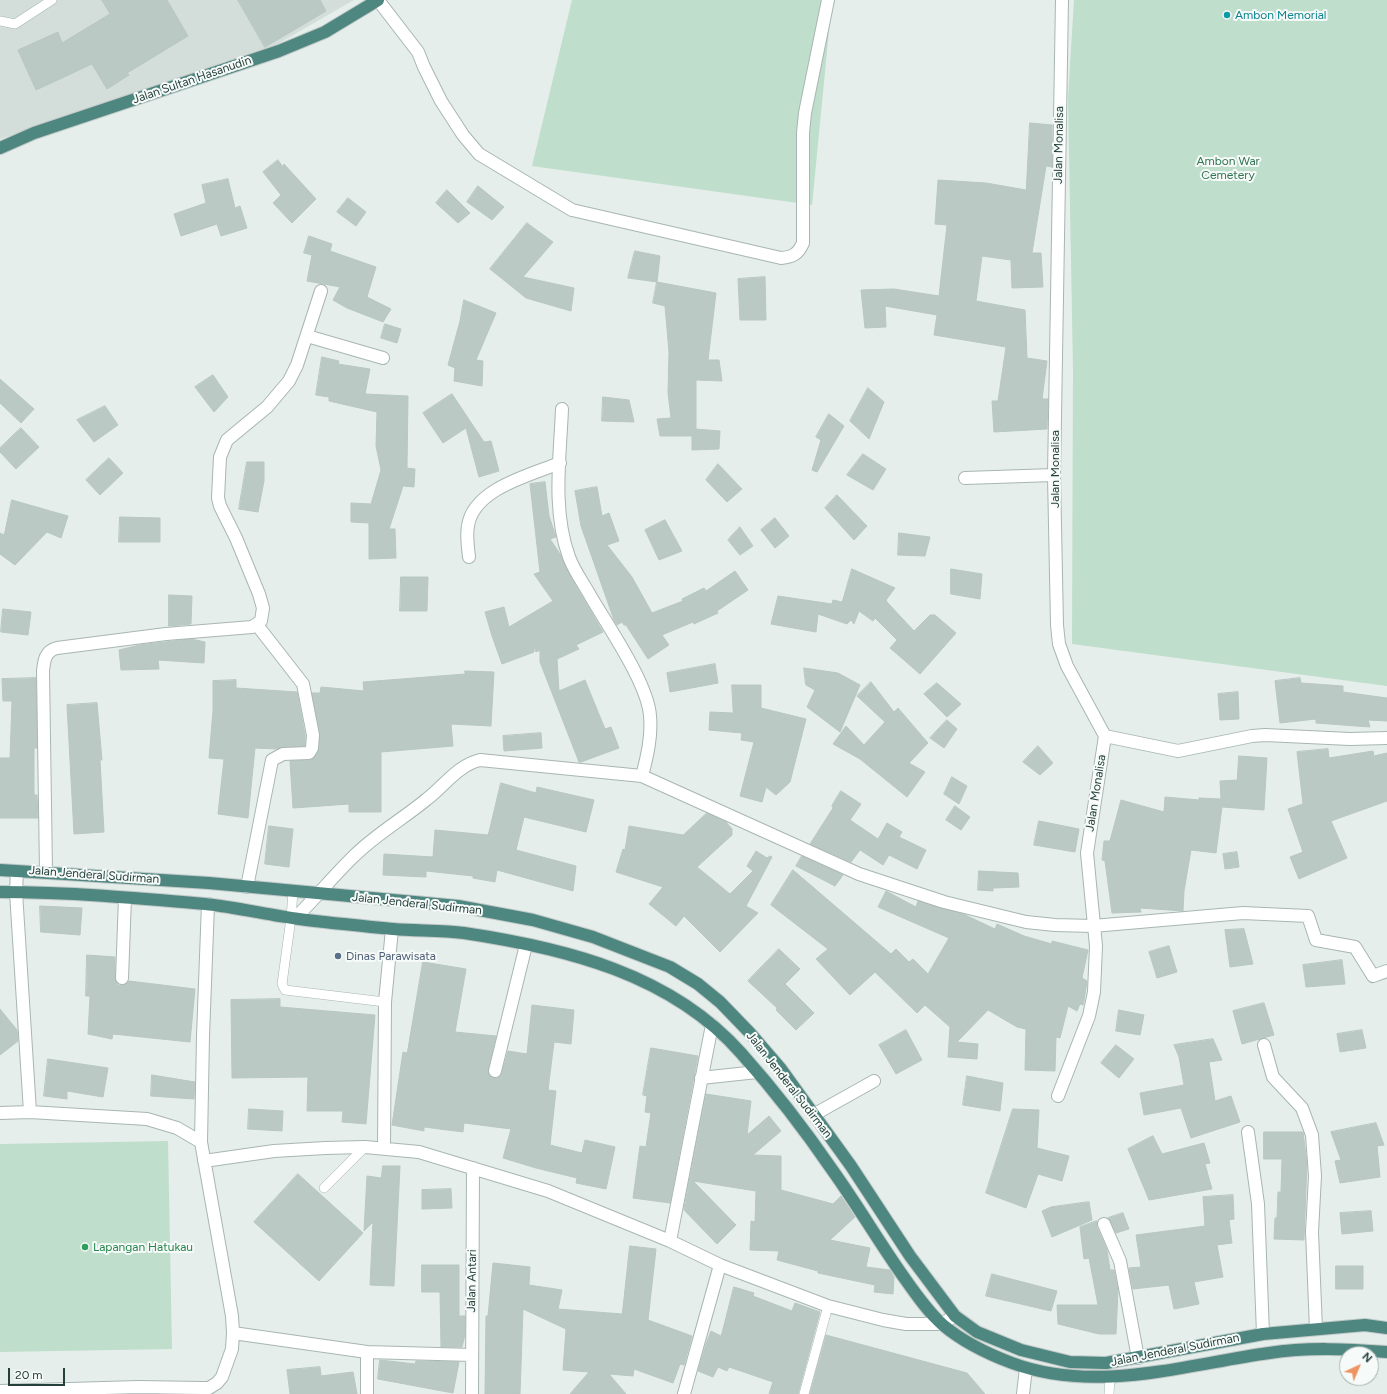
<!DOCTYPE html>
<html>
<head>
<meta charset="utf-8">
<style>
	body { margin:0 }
	#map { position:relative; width:1387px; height:1394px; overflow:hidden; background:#e5eeeb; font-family:Figtree,sans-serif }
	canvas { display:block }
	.north { position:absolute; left:1339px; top:1346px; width:40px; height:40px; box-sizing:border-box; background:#f6faf8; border:1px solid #a2b0ac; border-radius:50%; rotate:44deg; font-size:11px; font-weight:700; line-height:16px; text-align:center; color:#25403b }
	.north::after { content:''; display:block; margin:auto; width:14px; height:18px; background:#ee9463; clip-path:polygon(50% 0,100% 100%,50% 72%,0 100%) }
	.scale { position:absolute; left:8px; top:1368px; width:57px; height:18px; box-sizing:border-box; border:2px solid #25403b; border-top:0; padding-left:5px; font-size:12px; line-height:14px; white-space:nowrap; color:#25403b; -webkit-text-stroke:3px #f6faf8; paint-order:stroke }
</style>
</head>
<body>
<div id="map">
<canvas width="1387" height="1394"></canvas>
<div class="north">N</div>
<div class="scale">20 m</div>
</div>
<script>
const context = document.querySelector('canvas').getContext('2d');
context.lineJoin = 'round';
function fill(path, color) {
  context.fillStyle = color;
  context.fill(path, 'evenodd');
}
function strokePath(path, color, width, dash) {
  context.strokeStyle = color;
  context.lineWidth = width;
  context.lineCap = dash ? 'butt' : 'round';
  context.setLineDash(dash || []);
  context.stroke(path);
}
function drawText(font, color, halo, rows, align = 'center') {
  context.font = font + ' Figtree,sans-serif';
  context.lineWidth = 4;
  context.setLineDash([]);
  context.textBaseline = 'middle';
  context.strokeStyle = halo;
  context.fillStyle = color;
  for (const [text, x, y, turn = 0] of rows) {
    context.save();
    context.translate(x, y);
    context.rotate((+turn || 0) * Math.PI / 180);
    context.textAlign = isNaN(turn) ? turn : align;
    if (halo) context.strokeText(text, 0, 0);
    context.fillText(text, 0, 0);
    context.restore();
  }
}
const built = new Path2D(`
	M 0,0 L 354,0 L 267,50 L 0,139 Z`);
const green = new Path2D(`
	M 572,0 L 832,0 L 812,205 L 532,166 Z
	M 1074,0 L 1387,0 L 1387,686 L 1072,644 L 1073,369 L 1068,98 Z
	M 168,1141 L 172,1349 L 0,1352 L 0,1144 Z`);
const building = new Path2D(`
	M 102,0 L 167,0 L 188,36 L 127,73 L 129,75 L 107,89 L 92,64 L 36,90 L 18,50 L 58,32 L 62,43 L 110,14 Z
	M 238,0 L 320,0 L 326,11 L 265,47 Z
	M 1030,123 L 1052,125 L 1052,167 L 1046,166 L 1032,253 L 1041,253 L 1043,287 L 1012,288 L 1011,260 L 982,256 L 976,301 L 1025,310 L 1027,358 L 1047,361 L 1042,399 L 1048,399 L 1047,429 L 994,432 L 992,401 L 998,401 L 1006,347 L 934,335 L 937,315 L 885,306 L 886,327 L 865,328 L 861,290 L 894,289 L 939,296 L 947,225 L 935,224 L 938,180 L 986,183 L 1026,190 Z
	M 278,160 L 283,167 L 284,164 L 316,199 L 292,223 L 273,203 L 281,195 L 263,172 Z
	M 228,179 L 235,208 L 240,206 L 247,228 L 221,236 L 217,224 L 181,236 L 174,214 L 206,203 L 202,185 Z
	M 478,186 L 504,207 L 492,220 L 467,202 Z
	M 447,190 L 470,213 L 458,223 L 436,203 Z
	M 348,198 L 366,212 L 356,226 L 337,212 Z
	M 527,223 L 553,242 L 523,277 L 574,288 L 571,311 L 526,298 L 490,269 Z
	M 309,236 L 332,244 L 330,251 L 376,267 L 367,297 L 391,309 L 383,322 L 347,308 L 333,300 L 340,287 L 307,281 L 312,255 L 304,253 Z
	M 635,251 L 660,256 L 657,282 L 628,278 Z
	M 765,277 L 766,320 L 740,320 L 738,279 Z
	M 657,282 L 716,293 L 708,360 L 719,360 L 722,381 L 696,380 L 696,429 L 720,431 L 719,449 L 692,450 L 692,436 L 660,436 L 657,419 L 671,418 L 668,393 L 669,352 L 665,306 L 653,303 Z
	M 464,300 L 496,313 L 476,360 L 483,361 L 482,386 L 454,381 L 455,368 L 448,365 L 460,321 Z
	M 385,324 L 401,329 L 397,343 L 381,338 Z
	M 322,357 L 339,361 L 338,364 L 370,369 L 365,394 L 408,396 L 407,468 L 415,469 L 414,487 L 403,486 L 389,529 L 395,529 L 396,558 L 369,559 L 369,523 L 351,522 L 351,503 L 371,504 L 381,470 L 376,446 L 377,412 L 329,401 L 329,397 L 316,395 Z
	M 213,375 L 228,397 L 214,412 L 195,387 Z
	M 0,379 L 34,409 L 21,423 L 0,403 Z
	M 868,388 L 884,402 L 869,439 L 850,421 Z
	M 452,394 L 484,442 L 491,441 L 499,471 L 479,477 L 466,428 L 443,443 L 423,413 Z
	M 603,397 L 629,400 L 634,422 L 602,421 Z
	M 105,406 L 118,425 L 94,442 L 77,420 Z
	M 829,414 L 844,426 L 817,472 L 812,470 L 821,440 L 816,437 Z
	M 21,428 L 39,447 L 16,469 L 0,452 L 0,448 Z
	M 863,454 L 886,469 L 873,490 L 847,475 Z
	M 109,458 L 123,473 L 100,495 L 86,480 Z
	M 247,462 L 264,462 L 264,481 L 258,512 L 239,509 Z
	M 718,464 L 742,489 L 727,502 L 706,480 Z
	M 545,482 L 549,516 L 556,537 L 550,539 L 560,554 L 570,576 L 603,632 L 576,645 L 579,649 L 557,659 L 559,691 L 585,680 L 605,729 L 611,727 L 619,748 L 581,762 L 579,762 L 540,662 L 540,650 L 536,652 L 534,645 L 534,652 L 502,664 L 492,636 L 485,612 L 504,607 L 509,627 L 553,601 L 534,574 L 540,572 L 530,484 Z
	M 597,487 L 602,516 L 609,513 L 619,541 L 607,545 L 632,577 L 652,613 L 683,601 L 682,599 L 704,588 L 706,591 L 735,571 L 748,590 L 717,611 L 718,613 L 694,624 L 693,622 L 662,635 L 669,645 L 648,659 L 626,625 L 624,625 L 622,622 L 617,625 L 614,620 L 581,526 L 575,491 Z
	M 837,495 L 867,526 L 854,540 L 825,508 Z
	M 12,500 L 68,516 L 61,538 L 47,532 L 15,565 L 0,554 L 0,533 L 4,535 Z
	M 120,517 L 160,518 L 160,542 L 119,542 Z
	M 775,518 L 789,536 L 775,548 L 761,530 Z
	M 665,520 L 682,551 L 659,560 L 645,530 Z
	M 740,527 L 753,546 L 740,555 L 728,540 Z
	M 899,533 L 930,537 L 925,556 L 898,555 Z
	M 852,569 L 895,588 L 886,600 L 887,602 L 914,631 L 930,615 L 935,615 L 956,633 L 920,674 L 890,648 L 897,640 L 875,618 L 873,621 L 859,611 L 854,624 L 851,620 L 847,624 L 818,614 L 816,632 L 771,624 L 778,596 L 832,604 L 833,600 L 842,602 Z
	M 951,569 L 982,574 L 980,599 L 951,594 Z
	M 401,577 L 428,577 L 427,611 L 400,611 Z
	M 169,595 L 192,596 L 191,624 L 169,626 Z
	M 3,609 L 31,612 L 28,635 L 1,632 Z
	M 191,639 L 205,642 L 204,663 L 158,660 L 159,669 L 121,670 L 119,650 L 140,645 Z
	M 715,664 L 718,683 L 670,692 L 667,673 Z
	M 804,668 L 838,673 L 860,685 L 840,732 L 807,707 L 815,690 L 806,685 Z
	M 465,671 L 494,672 L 491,726 L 451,724 L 453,746 L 381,752 L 381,812 L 349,812 L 349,804 L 293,808 L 290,761 L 312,760 L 319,749 L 320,734 L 312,693 L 320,693 L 321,687 L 364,691 L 363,682 L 465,674 Z
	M 36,678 L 37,748 L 34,748 L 34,795 L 37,795 L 38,818 L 0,818 L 0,758 L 10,758 L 12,701 L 3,701 L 2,679 Z
	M 1300,678 L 1301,683 L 1343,686 L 1343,692 L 1387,698 L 1387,721 L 1368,720 L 1370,727 L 1316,723 L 1316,719 L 1280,723 L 1275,681 Z
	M 236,680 L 236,688 L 297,692 L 305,735 L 305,746 L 283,747 L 277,749 L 255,748 L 248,818 L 218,814 L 224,759 L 209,758 L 213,711 L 213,681 Z
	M 871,682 L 894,712 L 898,708 L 928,743 L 909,763 L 925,772 L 907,797 L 860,759 L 833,744 L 846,726 L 864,745 L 885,722 L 857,696 Z
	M 937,683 L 961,704 L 947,717 L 924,694 Z
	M 732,685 L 761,685 L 761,708 L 806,719 L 790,782 L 776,795 L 766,787 L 762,802 L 740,796 L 754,742 L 741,740 L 742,733 L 709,730 L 710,712 L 733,713 Z
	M 1238,692 L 1239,719 L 1220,720 L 1218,694 Z
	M 97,703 L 102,760 L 100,760 L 104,832 L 74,834 L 67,705 Z
	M 947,720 L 957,729 L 944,748 L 930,738 Z
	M 541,733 L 542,748 L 504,751 L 503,736 Z
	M 1038,746 L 1053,763 L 1040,775 L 1023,762 Z
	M 1328,749 L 1329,758 L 1373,751 L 1374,756 L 1387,753 L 1387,801 L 1331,821 L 1347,858 L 1299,879 L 1290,857 L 1303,852 L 1288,809 L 1303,804 L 1297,752 Z
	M 1239,756 L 1267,758 L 1264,810 L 1222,807 L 1216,853 L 1191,850 L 1184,891 L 1183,911 L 1140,908 L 1141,912 L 1112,913 L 1105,861 L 1102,860 L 1104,841 L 1110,841 L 1121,800 L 1164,812 L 1165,797 L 1199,800 L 1199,798 L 1221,799 L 1220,781 L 1237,780 Z
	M 952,777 L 967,786 L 959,804 L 944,794 Z
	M 501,783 L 536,793 L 537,787 L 594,800 L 586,832 L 524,817 L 516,850 L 576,866 L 573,891 L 497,870 L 495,882 L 473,878 L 473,876 L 426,871 L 426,877 L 383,875 L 384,854 L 433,857 L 435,830 L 488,835 Z
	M 841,791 L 861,804 L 850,820 L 878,839 L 887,823 L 902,832 L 899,837 L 926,850 L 917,869 L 889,855 L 883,865 L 860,850 L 851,862 L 810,844 L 833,808 L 832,806 Z
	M 955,806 L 970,817 L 961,830 L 946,820 Z
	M 707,813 L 726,822 L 732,829 L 732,835 L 697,867 L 730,894 L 753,871 L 747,866 L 756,851 L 767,858 L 770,856 L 772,857 L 746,906 L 758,913 L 720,952 L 684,916 L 676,926 L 649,904 L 663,887 L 616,872 L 623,849 L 625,850 L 629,826 L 683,835 Z
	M 1039,821 L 1079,829 L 1075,852 L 1034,845 Z
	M 269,826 L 293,829 L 289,867 L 265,864 Z
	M 1237,852 L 1239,867 L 1225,869 L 1223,854 Z
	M 802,856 L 843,875 L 835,886 L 796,866 Z
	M 793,870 L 891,954 L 896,949 L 909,962 L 913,959 L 928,974 L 949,938 L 878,907 L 886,891 L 916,907 L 918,901 L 963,914 L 995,929 L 997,924 L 1024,936 L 1052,944 L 1052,941 L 1088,950 L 1082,978 L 1087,981 L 1084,1001 L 1083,1005 L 1080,1004 L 1077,1011 L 1068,1006 L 1060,1038 L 1056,1037 L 1055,1071 L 1025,1070 L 1026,1029 L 1017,1027 L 988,1010 L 957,1042 L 978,1044 L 977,1059 L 948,1057 L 950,1027 L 925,1005 L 917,1013 L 875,972 L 850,995 L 816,959 L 828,949 L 771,905 Z
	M 979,871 L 1018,873 L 1019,887 L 993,888 L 993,891 L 978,890 Z
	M 40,906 L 82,908 L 80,935 L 41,932 Z
	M 1244,929 L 1253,964 L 1230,967 L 1225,930 Z
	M 1169,946 L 1177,972 L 1157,978 L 1149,952 Z
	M 779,949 L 800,969 L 785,984 L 814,1013 L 796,1030 L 776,1010 L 777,1008 L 748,981 Z
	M 87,955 L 115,957 L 115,978 L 118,985 L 125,985 L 129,981 L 195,989 L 190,1042 L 113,1034 L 112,1039 L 88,1034 L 90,996 L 86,996 Z
	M 1342,960 L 1345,984 L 1306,987 L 1303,965 Z
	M 423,962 L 466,969 L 455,1032 L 496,1036 L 488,1070 L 490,1076 L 493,1078 L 497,1078 L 502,1073 L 508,1051 L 527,1054 L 532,1005 L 574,1010 L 571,1044 L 554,1042 L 548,1090 L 556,1091 L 550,1145 L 582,1153 L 585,1140 L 615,1147 L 606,1189 L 576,1183 L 577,1178 L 536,1168 L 503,1158 L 511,1129 L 464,1123 L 463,1132 L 424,1127 L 424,1131 L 392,1125 L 403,1052 L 407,1053 Z
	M 280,999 L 280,1007 L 375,1015 L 366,1124 L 342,1122 L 343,1111 L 307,1111 L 308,1077 L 232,1078 L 231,1000 Z
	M 1264,1003 L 1274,1035 L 1242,1044 L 1233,1011 Z
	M 0,1009 L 17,1030 L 18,1041 L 0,1055 Z
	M 1119,1010 L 1144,1015 L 1140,1035 L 1116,1031 Z
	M 906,1030 L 922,1060 L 896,1074 L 879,1045 Z
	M 1362,1030 L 1366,1048 L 1340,1052 L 1337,1034 Z
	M 1213,1039 L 1222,1060 L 1209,1062 L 1215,1101 L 1231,1096 L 1240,1122 L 1191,1138 L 1181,1108 L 1144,1115 L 1140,1093 L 1184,1085 L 1179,1057 L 1174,1045 Z
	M 1116,1045 L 1134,1059 L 1119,1078 L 1101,1063 Z
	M 651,1048 L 698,1056 L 670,1203 L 633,1198 L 640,1146 L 646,1147 L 651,1113 L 645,1112 L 647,1096 L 643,1095 Z
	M 48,1059 L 108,1068 L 103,1097 L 67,1091 L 67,1099 L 44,1096 Z
	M 152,1075 L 195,1082 L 194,1099 L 151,1096 Z
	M 967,1076 L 1003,1083 L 1000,1111 L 963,1105 Z
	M 706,1094 L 751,1101 L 747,1135 L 769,1116 L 781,1131 L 753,1155 L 781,1156 L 781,1190 L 833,1204 L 841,1196 L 855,1217 L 830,1240 L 870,1248 L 866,1267 L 890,1270 L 894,1277 L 893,1294 L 874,1292 L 875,1285 L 818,1273 L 818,1271 L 777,1260 L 779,1251 L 750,1250 L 751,1221 L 755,1222 L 756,1191 L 693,1181 L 736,1225 L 717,1244 L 684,1210 Z
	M 249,1109 L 283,1111 L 282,1131 L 248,1129 Z
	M 1013,1109 L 1039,1110 L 1037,1148 L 1069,1156 L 1062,1181 L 1038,1174 L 1026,1208 L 986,1193 Z
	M 1376,1123 L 1384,1145 L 1377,1146 L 1380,1177 L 1340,1183 L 1335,1161 L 1341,1160 L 1331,1132 Z
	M 1264,1132 L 1303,1132 L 1307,1163 L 1304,1240 L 1274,1239 L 1275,1218 L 1277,1218 L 1278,1192 L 1281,1192 L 1282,1159 L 1264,1159 Z
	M 1153,1136 L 1162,1154 L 1204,1143 L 1210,1163 L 1205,1164 L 1212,1189 L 1149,1200 L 1128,1149 Z
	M 383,1166 L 400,1166 L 394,1286 L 370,1285 L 373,1222 L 364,1231 L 367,1176 L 381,1178 Z
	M 298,1174 L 363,1233 L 319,1281 L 254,1222 Z
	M 451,1189 L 452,1208 L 422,1209 L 422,1190 Z
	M 1233,1195 L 1234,1219 L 1229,1220 L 1232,1243 L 1217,1245 L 1223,1277 L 1194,1282 L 1199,1304 L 1174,1309 L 1169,1285 L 1133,1289 L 1129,1268 L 1141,1267 L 1136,1235 L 1205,1226 L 1203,1197 Z
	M 1089,1202 L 1092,1220 L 1052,1237 L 1042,1211 L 1051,1207 Z
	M 1371,1211 L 1373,1231 L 1342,1234 L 1340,1213 Z
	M 1123,1213 L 1129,1229 L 1116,1233 L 1108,1218 Z
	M 1097,1221 L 1097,1227 L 1107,1250 L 1110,1270 L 1114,1270 L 1118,1290 L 1116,1334 L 1099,1334 L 1058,1324 L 1057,1305 L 1098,1305 L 1089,1258 L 1084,1259 L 1080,1227 Z
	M 630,1246 L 656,1249 L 648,1320 L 692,1336 L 684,1365 L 680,1364 L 673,1383 L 634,1369 L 633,1376 L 609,1374 L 626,1394 L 570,1394 L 589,1372 L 563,1370 L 566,1329 L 523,1309 L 520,1394 L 485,1394 L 486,1316 L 488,1316 L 493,1263 L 530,1267 L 529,1285 L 562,1290 L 558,1309 L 622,1314 Z
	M 422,1265 L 459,1265 L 459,1316 L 465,1316 L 465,1335 L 462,1347 L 441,1347 L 440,1292 L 422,1292 Z
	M 1336,1266 L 1363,1266 L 1363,1289 L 1336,1289 Z
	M 992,1274 L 1057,1291 L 1051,1311 L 986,1296 Z
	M 734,1287 L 754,1293 L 753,1296 L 792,1311 L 795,1303 L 820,1312 L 798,1394 L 769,1394 L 773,1382 L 729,1367 L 727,1371 L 718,1367 L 713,1377 L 698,1371 L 707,1341 L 711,1331 L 721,1336 Z
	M 826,1335 L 967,1373 L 985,1394 L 810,1394 Z
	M 380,1360 L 415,1364 L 416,1361 L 459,1362 L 453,1393 L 378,1379 Z
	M 320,1367 L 321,1376 L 353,1372 L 357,1394 L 290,1394 L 287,1370 Z`);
const service = new Path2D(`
	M 0,21 L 15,24 L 52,0
	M 293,892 L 291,918 L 282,984 L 285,990 L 385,1002
	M 324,1188 L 365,1147
	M 804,1394 L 828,1306
	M 1109,1394 L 1110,1379`);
const minor = new Path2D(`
	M 378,0 L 418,52 L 424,67 L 441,101 L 463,135 L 479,154 L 572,210 L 781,258 C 793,257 798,254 803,243 L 803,133 L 805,113 L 828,0
	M 307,336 L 383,358
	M 562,409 C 560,458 552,510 569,557 C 574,571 584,584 591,597 C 608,626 648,684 650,716 C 652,736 647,757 642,776
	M 965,478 L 1054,475
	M 469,557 C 468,547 466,536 468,526 C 473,489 530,475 560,463
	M 1105,736 L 1178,751 L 1252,736 L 1265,735 L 1350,739 L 1387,738
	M 17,871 L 16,892 L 30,1112
	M 46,872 L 43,671 C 44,661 45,651 57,648 L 166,634 L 252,627 L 261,621 L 263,608 L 259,594 L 236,538 L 220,506 L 218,498 L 220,457 L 227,440 L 267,407 L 289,381 L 297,365 L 321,291
	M 247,887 L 272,760 L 283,754 L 309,753 L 312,748 L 313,735 L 303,684 L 257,625
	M 295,918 C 316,898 334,875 354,856 C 376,834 403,819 427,799 C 444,786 458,765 480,760 L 642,776 L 859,874 L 944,902 L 1026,922 L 1055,925 L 1093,926 L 1243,913 L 1308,916 L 1316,940 L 1355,947 L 1373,976 L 1387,971
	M 122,978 L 125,898
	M 1264,1045 L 1273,1077 L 1302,1108 L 1312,1135 L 1315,1176 L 1312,1232 L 1316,1329
	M 495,1071 L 526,945
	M 701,1078 L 757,1072
	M 1058,1096 L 1089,1016 L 1094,992 L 1096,946 L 1087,853 L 1105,736 L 1067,666 L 1059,644 L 1057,625 L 1054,475 L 1062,0
	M 0,1113 L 30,1112 L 147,1119 L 177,1128 L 201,1142
	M 815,1114 L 874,1081
	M 1248,1132 L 1258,1204 L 1263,1334
	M 384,1148 L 385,1002 L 392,929
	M 204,1161 L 274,1151 L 325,1148 L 365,1147 L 419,1152 L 548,1191 L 670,1241 L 720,1265 L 828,1306 L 883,1320 L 906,1324 L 941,1324 L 955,1316
	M 1104,1224 L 1120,1261 L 1138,1358
	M 670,1241 L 712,1025
	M 233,1333 L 367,1352 L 472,1355
	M 0,1391 L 138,1387 L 202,1388 L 209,1388 L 217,1383 L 222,1377 L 232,1349 L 233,1333 L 232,1316 L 201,1142 L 203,1036 L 208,904
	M 367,1394 L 367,1352
	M 472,1394 L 473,1168
	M 684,1394 L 720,1265`);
const tertiary = new Path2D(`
	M 1023,1394 L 1026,1368`);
const trunk = new Path2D(`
	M 0,148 L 34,133 L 279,51 L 325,32 L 378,0
	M 0,870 L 209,883 L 458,906 L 533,920 L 593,937 L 670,967 L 698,984 L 720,1002 L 750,1033 L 781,1069 L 851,1166 L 910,1256 L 955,1316 L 977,1332 L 1021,1350 L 1070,1362 L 1106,1363 L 1263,1334 L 1365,1325 L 1387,1328
	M 0,892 C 68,892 137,898 205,904 C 236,907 268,915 299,919 C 330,923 362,926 393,929 C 417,931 441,930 464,933 C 565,948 671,974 741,1053 C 774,1090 805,1130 833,1171 C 858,1206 879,1242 903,1276 C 915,1293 928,1312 943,1325 C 963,1342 988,1354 1012,1363 C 1096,1394 1183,1365 1269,1353 C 1307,1347 1348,1349 1387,1352`);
const markers = [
	[1227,15,4,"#0f9aa8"],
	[338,956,4,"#5c6f8a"],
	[85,1247,4,"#2e9e5b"]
];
const cultureNames = [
	["Ambon Memorial",1235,15]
];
const streetNames = [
	["Jalan Sultan Hasanudin",192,80,-19],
	["Jalan Monalisa",1059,145,-89],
	["Jalan Monalisa",1055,469,-90],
	["Jalan Monalisa",1096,793,-81],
	["Jalan Jenderal Sudirman",94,875,4],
	["Jalan Jenderal Sudirman",417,904,6],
	["Jalan Jenderal Sudirman",789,1085,52],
	["Jalan Antari",472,1281,-89],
	["Jalan Jenderal Sudirman",1175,1350,-11]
];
const parkNames = [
	["Ambon War",1228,161],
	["Cemetery",1228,175]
];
const serviceNames = [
	["Dinas Parawisata",346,956]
];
const leisureNames = [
	["Lapangan Hatukau",93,1247]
];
fill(built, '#d3deda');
fill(green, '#bfdecb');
fill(building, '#bac9c4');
strokePath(building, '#b8c7c3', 1);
strokePath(service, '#a8b6b3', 10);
strokePath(minor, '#a8b6b3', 14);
strokePath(tertiary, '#a8b6b3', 14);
strokePath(trunk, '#c2cac8', 14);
strokePath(service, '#fff', 9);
strokePath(minor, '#fff', 12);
strokePath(tertiary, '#fff', 12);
strokePath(trunk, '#4e8680', 12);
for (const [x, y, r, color] of markers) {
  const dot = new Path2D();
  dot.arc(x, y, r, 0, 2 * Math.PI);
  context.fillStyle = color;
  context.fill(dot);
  strokePath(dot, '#f6faf8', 1.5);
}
drawText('12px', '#0d838f', '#f6faf8', cultureNames, 'left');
drawText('12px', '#25403b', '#f6faf8', streetNames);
drawText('12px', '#307552', '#f6faf8', parkNames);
drawText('12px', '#4e5e75', '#f6faf8', serviceNames, 'left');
drawText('12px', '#27864d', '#f6faf8', leisureNames, 'left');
</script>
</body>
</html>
